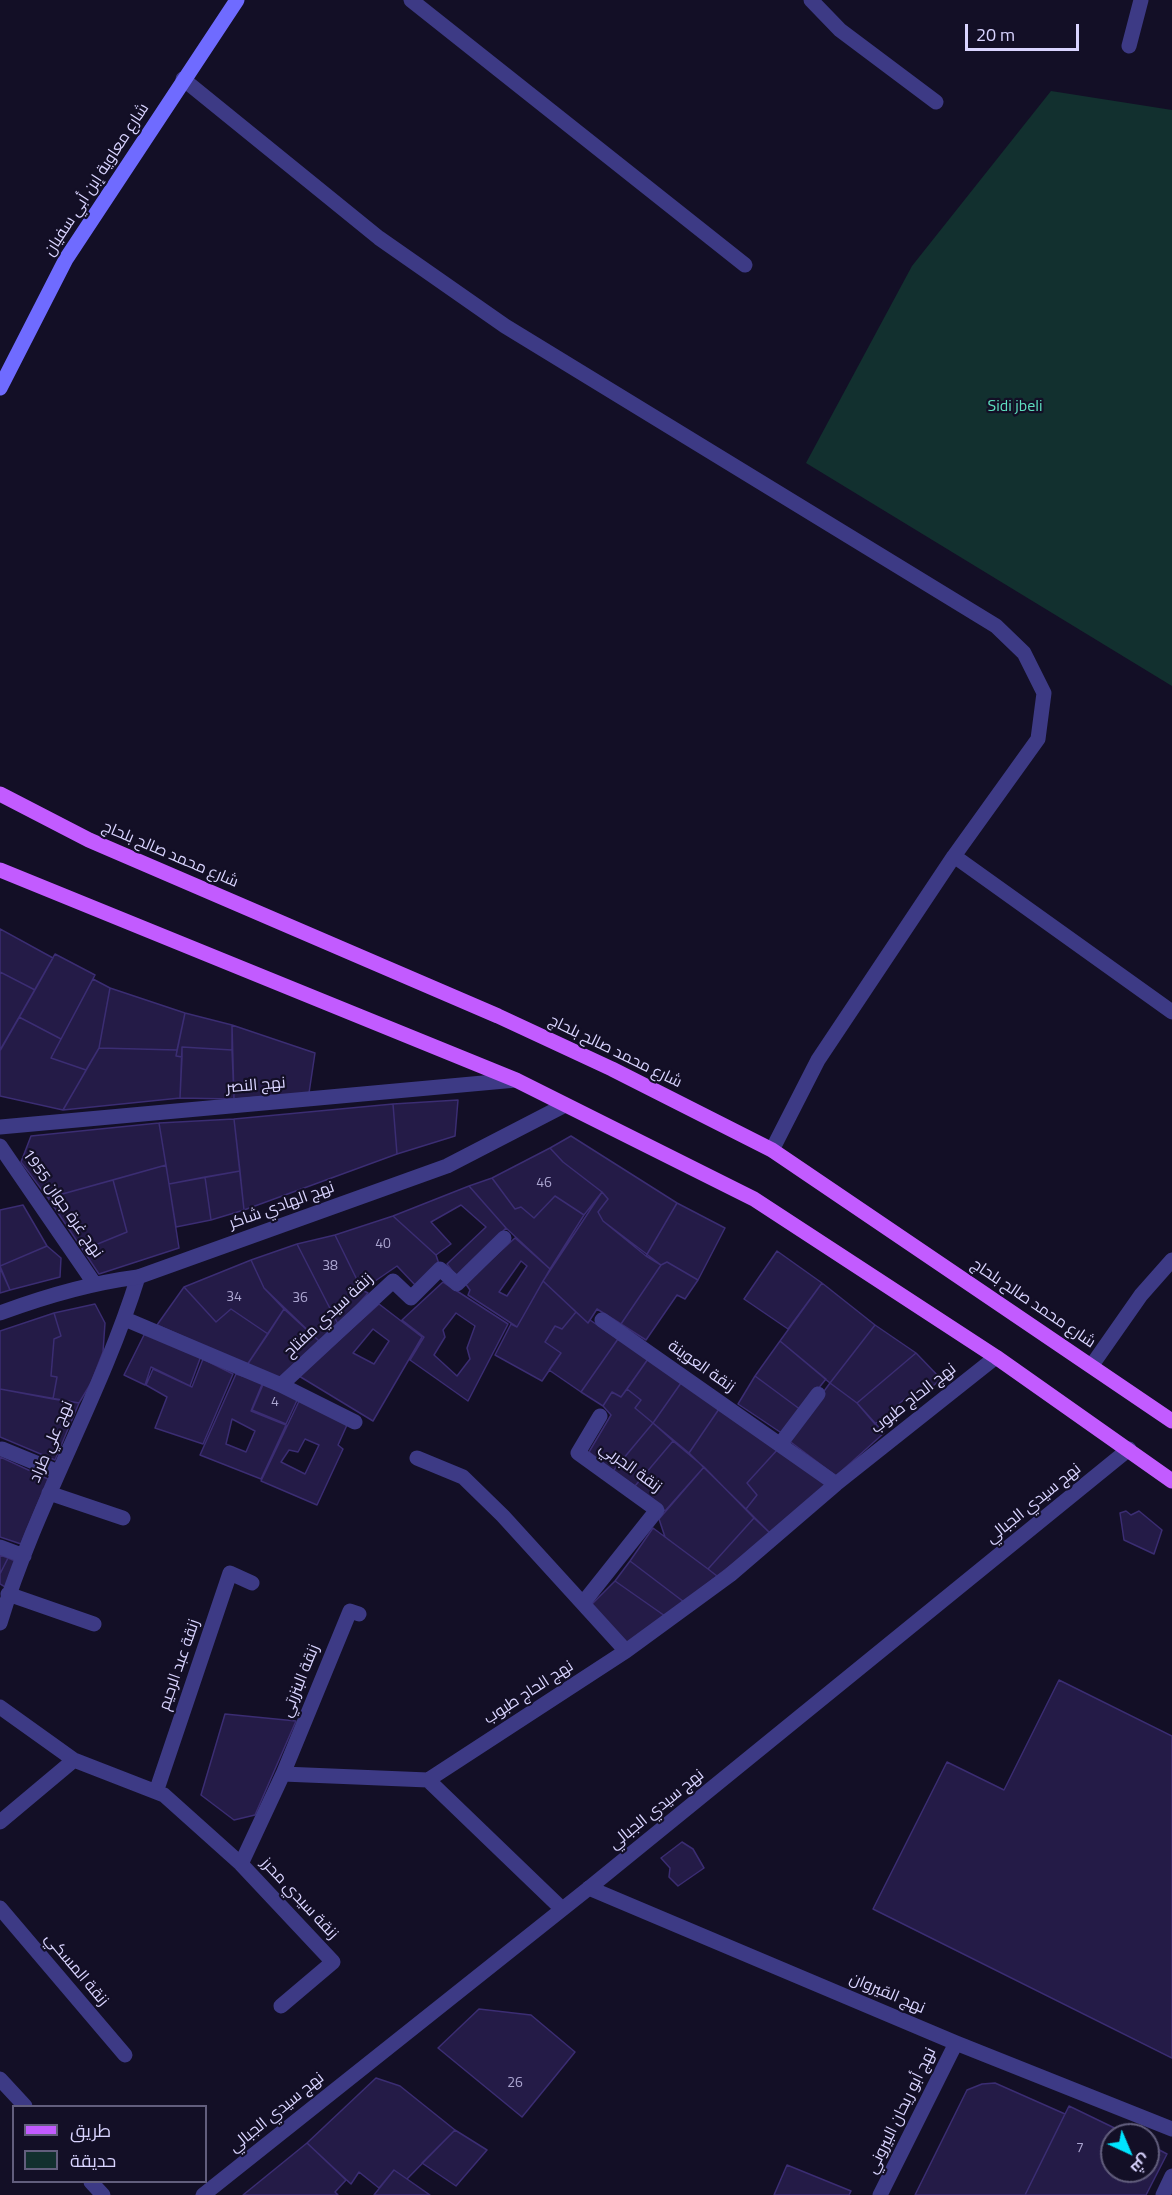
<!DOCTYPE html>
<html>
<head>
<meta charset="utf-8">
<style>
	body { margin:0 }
	#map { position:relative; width:1172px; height:2195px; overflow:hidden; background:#130f26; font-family:"Titillium Web",Cairo,sans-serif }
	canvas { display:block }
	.legend { position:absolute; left:12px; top:2105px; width:195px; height:78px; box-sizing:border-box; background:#130f26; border:2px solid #625e7d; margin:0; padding:8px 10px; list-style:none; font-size:18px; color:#d9d4ff }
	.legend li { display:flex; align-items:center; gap:12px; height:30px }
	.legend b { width:30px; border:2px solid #625e7d }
	.north { position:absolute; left:1100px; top:2123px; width:60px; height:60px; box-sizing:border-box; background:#130f26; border:2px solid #625e7d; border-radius:50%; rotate:136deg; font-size:16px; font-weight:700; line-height:24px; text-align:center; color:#d9d4ff }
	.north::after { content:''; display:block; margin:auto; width:21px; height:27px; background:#00e5ff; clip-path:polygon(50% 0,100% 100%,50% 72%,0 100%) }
	.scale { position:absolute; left:965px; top:24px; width:114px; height:27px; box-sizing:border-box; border:3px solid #d9d4ff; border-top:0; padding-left:8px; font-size:18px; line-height:21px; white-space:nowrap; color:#d9d4ff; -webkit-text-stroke:4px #130f26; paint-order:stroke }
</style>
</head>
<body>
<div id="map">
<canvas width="1172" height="2195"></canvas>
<ul class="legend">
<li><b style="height:8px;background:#c25bff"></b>طريق</li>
<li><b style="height:16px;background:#12302f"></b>حديقة</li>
</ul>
<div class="north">ش</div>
<div class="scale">20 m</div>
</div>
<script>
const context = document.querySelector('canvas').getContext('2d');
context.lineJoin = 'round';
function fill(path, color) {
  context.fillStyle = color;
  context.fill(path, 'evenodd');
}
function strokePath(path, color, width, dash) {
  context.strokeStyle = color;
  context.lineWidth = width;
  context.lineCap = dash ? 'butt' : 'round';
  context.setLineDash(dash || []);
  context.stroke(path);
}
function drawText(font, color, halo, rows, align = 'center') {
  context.font = font + ' "Titillium Web",Cairo,sans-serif';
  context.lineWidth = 4.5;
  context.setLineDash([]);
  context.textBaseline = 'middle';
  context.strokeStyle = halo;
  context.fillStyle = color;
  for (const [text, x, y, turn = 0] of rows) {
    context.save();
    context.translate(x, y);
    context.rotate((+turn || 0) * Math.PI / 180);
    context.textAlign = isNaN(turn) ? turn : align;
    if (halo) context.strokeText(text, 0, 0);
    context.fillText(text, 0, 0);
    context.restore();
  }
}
const green = new Path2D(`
	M 1051,91 L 1172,110 L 1172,686 L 806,463 L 912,266 Z`);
const building = new Path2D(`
	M 0,929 L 53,958 L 35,990 L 0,972 Z
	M 55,954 L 95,975 L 61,1039 L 19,1017 Z
	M 0,972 L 35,990 L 0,1051 Z
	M 93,979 L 110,988 L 99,1048 L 86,1070 L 51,1058 Z
	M 110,988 L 185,1013 L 177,1050 L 99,1048 Z
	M 185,1013 L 232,1025 L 232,1050 L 182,1047 L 182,1057 L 176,1056 Z
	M 19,1017 L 61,1039 L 51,1058 L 86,1070 L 63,1110 L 0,1096 L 0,1050 Z
	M 232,1025 L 315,1053 L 309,1093 L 234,1099 Z
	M 182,1047 L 232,1050 L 234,1099 L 180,1098 Z
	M 99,1048 L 177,1050 L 176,1056 L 182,1057 L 180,1098 L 63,1110 Z
	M 458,1100 L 455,1136 L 397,1154 L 393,1104 Z
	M 393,1104 L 397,1154 L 244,1210 L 234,1119 Z
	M 234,1119 L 240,1171 L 169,1184 L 159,1123 Z
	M 159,1123 L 166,1165 L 48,1198 L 21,1162 L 31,1136 Z
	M 571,1136 L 677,1203 L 646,1256 L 603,1221 L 598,1212 L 608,1199 L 602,1192 L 563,1162 L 550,1148 Z
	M 550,1148 L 563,1162 L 602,1192 L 584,1215 L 555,1196 L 534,1218 L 521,1207 L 515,1209 L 492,1178 Z
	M 166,1165 L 179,1248 L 99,1274 L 83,1250 L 127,1232 L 113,1180 Z
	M 240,1171 L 244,1210 L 211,1220 L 205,1177 Z
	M 205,1177 L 211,1220 L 176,1227 L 169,1184 Z
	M 492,1178 L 515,1209 L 521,1207 L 534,1218 L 555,1196 L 584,1215 L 550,1269 L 506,1228 L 469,1186 Z
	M 113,1180 L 127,1232 L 83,1250 L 48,1198 Z
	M 469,1186 L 506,1228 L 457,1277 L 447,1264 L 486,1227 L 461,1205 L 431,1222 L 451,1244 L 436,1255 L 393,1216 Z
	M 602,1192 L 608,1199 L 598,1212 L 603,1221 L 661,1265 L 621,1324 L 597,1309 L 588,1323 L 543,1281 Z
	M 677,1203 L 725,1228 L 698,1280 L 667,1262 L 661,1265 L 646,1256 Z
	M 23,1205 L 47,1246 L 0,1266 L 0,1210 Z
	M 393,1216 L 436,1255 L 439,1264 L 416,1286 L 397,1266 L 362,1290 L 335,1235 Z
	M 335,1235 L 362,1290 L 368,1293 L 339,1326 L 297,1244 Z
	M 515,1238 L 550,1269 L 517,1327 L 468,1295 L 470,1290 L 465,1283 ZM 521,1261 L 527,1266 L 507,1296 L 499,1292 Z
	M 297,1244 L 339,1326 L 319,1341 L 264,1288 L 251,1260 Z
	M 47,1246 L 61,1258 L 60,1277 L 10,1290 L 0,1266 Z
	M 777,1251 L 822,1283 L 788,1329 L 744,1299 Z
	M 251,1260 L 264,1288 L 284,1309 L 268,1334 L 231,1309 L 216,1322 L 184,1287 Z
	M 667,1262 L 698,1280 L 685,1299 L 677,1295 L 646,1340 L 621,1324 L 661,1265 Z
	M 0,1268 L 10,1290 L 0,1293 Z
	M 543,1281 L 576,1312 L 562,1329 L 555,1326 L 545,1342 L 561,1353 L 542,1381 L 495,1355 L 511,1324 L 517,1327 Z
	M 443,1282 L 508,1324 L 468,1401 L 410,1360 L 424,1337 L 402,1320 ZM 456,1313 L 475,1326 L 467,1348 L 470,1359 L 457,1376 L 434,1355 L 445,1337 L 443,1330 Z
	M 822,1283 L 875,1325 L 830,1383 L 780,1341 Z
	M 184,1287 L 216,1322 L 231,1309 L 268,1334 L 247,1365 L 157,1325 Z
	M 95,1304 L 105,1323 L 103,1352 L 91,1383 L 79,1403 L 53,1399 L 57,1377 L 51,1376 L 54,1339 L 61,1336 L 54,1313 Z
	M 379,1304 L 422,1337 L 373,1421 L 299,1376 ZM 373,1329 L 389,1341 L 374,1364 L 353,1353 Z
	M 284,1309 L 319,1341 L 283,1380 L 247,1365 Z
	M 576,1312 L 588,1323 L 590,1320 L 618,1339 L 581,1392 L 549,1370 L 561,1353 L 545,1342 L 555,1326 L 562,1329 Z
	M 54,1313 L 61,1336 L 54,1339 L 51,1376 L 57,1377 L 53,1399 L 0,1389 L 0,1331 Z
	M 875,1325 L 916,1353 L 857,1403 L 830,1383 Z
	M 145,1333 L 201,1356 L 190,1386 L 151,1367 L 145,1385 L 124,1375 Z
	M 618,1339 L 648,1359 L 621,1397 L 612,1392 L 603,1406 L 581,1392 Z
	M 780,1341 L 826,1379 L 801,1410 L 755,1376 Z
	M 916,1353 L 941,1379 L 913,1403 L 907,1397 L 875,1424 L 857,1403 Z
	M 203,1359 L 233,1374 L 203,1444 L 155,1428 L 167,1397 L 146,1385 L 153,1369 L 192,1387 Z
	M 648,1359 L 681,1383 L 653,1423 L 635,1408 L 641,1400 L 627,1389 Z
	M 236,1374 L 263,1382 L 251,1411 L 286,1425 L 261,1479 L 200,1455 ZM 232,1419 L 255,1431 L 246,1452 L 226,1444 Z
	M 755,1376 L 801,1410 L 783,1434 L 738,1404 Z
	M 265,1380 L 299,1396 L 286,1424 L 252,1410 Z
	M 681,1383 L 719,1409 L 689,1453 L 653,1423 Z
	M 830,1383 L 857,1403 L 884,1433 L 836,1476 L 788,1440 Z
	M 0,1389 L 79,1403 L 55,1460 L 0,1437 Z
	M 627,1389 L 641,1400 L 635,1408 L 653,1423 L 613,1471 L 589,1452 L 611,1415 L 603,1406 L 612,1392 L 621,1397 Z
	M 300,1399 L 347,1425 L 338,1445 L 343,1449 L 317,1505 L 261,1481 ZM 305,1439 L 319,1445 L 305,1474 L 281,1462 L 289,1450 L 298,1452 Z
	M 719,1409 L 778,1449 L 747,1483 L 757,1495 L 746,1509 L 689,1453 Z
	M 653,1423 L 673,1441 L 635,1486 L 613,1471 Z
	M 673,1441 L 704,1467 L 665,1511 L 635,1486 Z
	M 778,1449 L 828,1486 L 771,1534 L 746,1509 L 757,1495 L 747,1483 Z
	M 0,1457 L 48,1479 L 21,1544 L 0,1537 Z
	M 704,1467 L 754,1518 L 708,1569 L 665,1537 L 659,1519 Z
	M 1126,1511 L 1131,1515 L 1139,1511 L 1162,1530 L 1154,1554 L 1124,1540 L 1120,1513 Z
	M 754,1518 L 771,1534 L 717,1576 L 708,1569 Z
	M 653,1528 L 708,1569 L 717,1576 L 684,1602 L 630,1561 Z
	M 0,1555 L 8,1558 L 0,1574 Z
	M 8,1558 L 20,1563 L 10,1590 L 0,1584 L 0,1574 Z
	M 630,1561 L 684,1602 L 665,1616 L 615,1581 Z
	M 615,1581 L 665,1616 L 628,1644 L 591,1605 Z
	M 1059,1680 L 1172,1736 L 1172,2058 L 873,1909 L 947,1762 L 1004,1790 Z
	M 225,1714 L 296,1721 L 255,1815 L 234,1820 L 201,1795 Z
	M 682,1842 L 693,1849 L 704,1868 L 678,1886 L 669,1877 L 670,1868 L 661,1858 Z
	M 479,2009 L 531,2015 L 575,2052 L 522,2117 L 438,2048 Z
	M 376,2078 L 400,2086 L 455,2130 L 407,2179 L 394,2170 L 379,2188 L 359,2172 L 351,2184 L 307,2143 Z
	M 995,2083 L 1065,2114 L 1025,2195 L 915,2195 L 967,2090 L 982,2084 Z
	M 1069,2106 L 1129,2135 L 1112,2135 L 1112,2171 L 1148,2171 L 1148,2144 L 1167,2154 L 1146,2195 L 1025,2195 Z
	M 455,2130 L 487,2150 L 456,2186 L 422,2163 Z
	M 307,2143 L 346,2180 L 335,2192 L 338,2195 L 243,2195 Z
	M 787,2165 L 851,2191 L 849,2195 L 774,2195 Z
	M 394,2170 L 407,2179 L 430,2195 L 374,2195 Z`);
const pedestrian = new Path2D(`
	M 125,1319 L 281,1385 L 393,1281 L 411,1298 L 440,1269 L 457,1284 L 504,1238
	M 602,1320 L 836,1484
	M 281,1385 L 355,1422
	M 781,1443 L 818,1394
	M 2,1449 L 58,1472
	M 417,1458 L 463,1477 L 503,1516 L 626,1651
	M 49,1493 L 123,1518
	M 0,1547 L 24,1556
	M 8,1594 L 94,1624
	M 583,1603 L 657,1510 L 578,1453 L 600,1416
	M 0,1623 C 36,1504 101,1396 138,1277
	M 0,1707 L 74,1760 L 164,1795 L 241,1864 L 283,1774 L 428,1780 L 626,1651 L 730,1575 L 836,1484 L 996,1357
	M 283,1774 L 350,1611 L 359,1614
	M 428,1780 L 561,1908
	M 156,1792 L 230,1573 L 252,1583
	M 0,1822 L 74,1760
	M 241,1864 L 333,1962 L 281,2006
	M 0,1908 L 125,2055
	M 0,2079 L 25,2106
	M 91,2182 L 103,2195`);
const minor = new Path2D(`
	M 411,0 L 745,265
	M 811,0 L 840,30 L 936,102
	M 1129,46 L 1141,0
	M 183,79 L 379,238 L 505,326 L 996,626 L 1024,653 L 1044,693 L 1038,739 L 954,856 L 818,1060 L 772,1150
	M 954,856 L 1172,1012
	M 0,1127 L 516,1080
	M 0,1146 L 94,1283
	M 0,1313 C 46,1296 90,1283 138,1277 L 447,1166 L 565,1105
	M 1092,1365 L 1141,1295 L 1172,1260
	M 589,1888 L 956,2043 L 1172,2129
	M 880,2195 L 956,2043
	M 1163,2195 L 1172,2176`);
const tertiary = new Path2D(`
	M 203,2195 L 589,1888 L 1129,1449`);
const secondary = new Path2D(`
	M 0,388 L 66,259 L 237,0`);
const primary = new Path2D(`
	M 0,794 L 89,840 L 498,1016 L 612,1069 L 772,1150 L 1172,1421
	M 0,870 L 516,1080 L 754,1199 L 996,1357 L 1172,1481`);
const numberNames = [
	["46",544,1184],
	["40",383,1245],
	["38",330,1267],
	["34",234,1298],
	["36",300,1299],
	["4",275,1403],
	["26",515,2084],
	["7",1080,2149]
];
const streetNames = [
	["شارع معاوية إبن أبي سفيان",97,180,-57],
	["شارع محمد صالح بلحاج",170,855,23],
	["شارع محمد صالح بلحاج",615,1052,26],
	["نهج النصر",256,1086,-5],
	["1955 نهج غرة جوان",62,1204,55],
	["نهج الهادي شاكر",282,1206,-20],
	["شارع محمد صالح بلحاج",1033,1304,34],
	["زنقة سيدي مفتاح",329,1316,-43],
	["زنقة العوينة",701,1367,35],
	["نهج الحاج طبوب",914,1399,-38],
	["نهج علي طراد",52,1442,-67],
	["زنقة الجربي",630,1468,36],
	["نهج سيدي الجبالي",1034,1504,-39],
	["زنقة عبد الرحيم",180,1665,-71],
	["زنقة البنزرتي",301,1681,-68],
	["نهج الحاج طبوب",529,1693,-33],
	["نهج سيدي الجبالي",657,1810,-39],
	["زنقة سيدي محرز",299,1899,47],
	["زنقة المسكي",76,1970,50],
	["نهج القيروان",887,1994,23],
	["نهج أبو ريحان البيروني",902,2111,-64],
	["نهج سيدي الجبالي",277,2113,-39]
];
const parkNames = [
	["Sidi jbeli",1015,407]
];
fill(green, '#12302f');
fill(building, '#241b47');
strokePath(building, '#3b2d73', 1.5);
strokePath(pedestrian, '#3d3a85', 15);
strokePath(minor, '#3d3a85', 15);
strokePath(tertiary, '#3d3a85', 15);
strokePath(secondary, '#6f6bff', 15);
strokePath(primary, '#c25bff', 15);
drawText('14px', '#aca6d1', null, numberNames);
drawText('16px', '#d9d4ff', '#130f26', streetNames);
drawText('16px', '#5fe0c0', '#130f26', parkNames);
</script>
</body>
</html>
